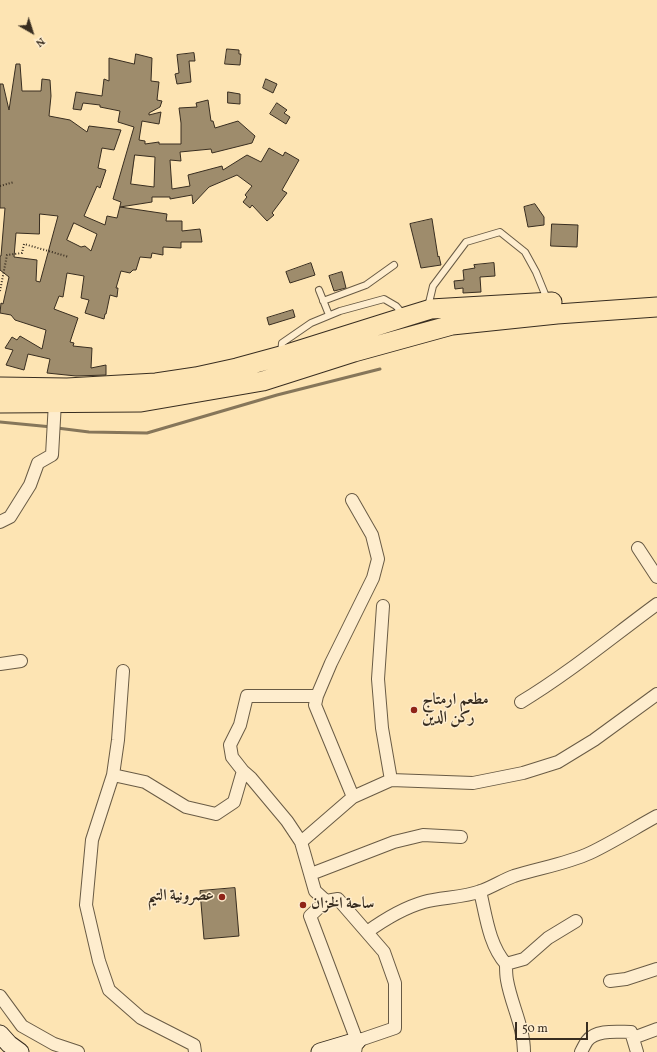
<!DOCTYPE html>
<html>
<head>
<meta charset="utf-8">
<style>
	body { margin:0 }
	#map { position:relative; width:657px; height:1052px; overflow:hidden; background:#fde4b3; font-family:Vollkorn,serif }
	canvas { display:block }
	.north { position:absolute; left:12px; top:12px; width:40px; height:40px; -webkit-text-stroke:3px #feedce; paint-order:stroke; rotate:141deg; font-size:11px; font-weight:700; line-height:16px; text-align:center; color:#382d20 }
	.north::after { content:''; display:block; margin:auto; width:14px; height:18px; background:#382d20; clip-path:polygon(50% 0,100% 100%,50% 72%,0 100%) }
	.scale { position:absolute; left:515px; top:1022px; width:73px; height:18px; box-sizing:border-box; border:2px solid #382d20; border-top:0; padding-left:5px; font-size:12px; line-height:14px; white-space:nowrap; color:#382d20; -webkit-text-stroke:3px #feedce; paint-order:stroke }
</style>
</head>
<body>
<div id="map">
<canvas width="657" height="1052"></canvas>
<div class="north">N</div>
<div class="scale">50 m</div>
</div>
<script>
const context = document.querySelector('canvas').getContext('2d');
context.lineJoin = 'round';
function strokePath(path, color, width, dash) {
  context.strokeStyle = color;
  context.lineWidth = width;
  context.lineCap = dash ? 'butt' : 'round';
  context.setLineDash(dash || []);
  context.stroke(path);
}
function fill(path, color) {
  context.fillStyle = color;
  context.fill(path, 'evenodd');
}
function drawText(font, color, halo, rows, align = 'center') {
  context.font = font + ' Vollkorn,Amiri,serif';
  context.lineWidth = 3;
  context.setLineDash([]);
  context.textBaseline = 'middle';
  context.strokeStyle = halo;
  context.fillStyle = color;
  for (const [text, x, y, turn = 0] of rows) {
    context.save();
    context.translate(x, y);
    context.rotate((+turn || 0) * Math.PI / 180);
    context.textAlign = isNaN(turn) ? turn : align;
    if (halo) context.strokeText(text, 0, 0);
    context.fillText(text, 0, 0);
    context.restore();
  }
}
const stream = new Path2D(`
	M 0,422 L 52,427
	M 57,428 L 89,432 L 147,433 L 277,395 L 380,369`);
const building = new Path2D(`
	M 227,49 L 239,50 L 239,54 L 241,54 L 240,65 L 225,64 Z
	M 194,53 L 195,61 L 189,61 L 191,82 L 177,84 L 175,74 L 179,73 L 177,55 Z
	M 136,54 L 152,58 L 151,81 L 159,82 L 157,100 L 162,101 L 160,107 L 149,113 L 149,115 L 161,112 L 159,124 L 142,121 L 139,140 L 145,141 L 145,144 L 159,142 L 159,144 L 181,144 L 181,123 L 179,108 L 197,107 L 196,103 L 208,100 L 211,121 L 213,121 L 215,128 L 238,121 L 255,136 L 252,143 L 212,153 L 211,149 L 180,152 L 181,161 L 170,160 L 172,189 L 190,186 L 188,175 L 222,166 L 223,170 L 247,155 L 261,162 L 269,148 L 283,156 L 285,152 L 299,160 L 282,190 L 287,193 L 272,213 L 274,215 L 267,221 L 252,205 L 250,208 L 243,202 L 247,197 L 245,195 L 252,186 L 237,175 L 209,187 L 193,204 L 192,195 L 170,199 L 170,197 L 152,197 L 152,202 L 120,207 L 167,214 L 166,221 L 182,221 L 182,231 L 200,229 L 202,242 L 181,242 L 181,248 L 163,247 L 163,255 L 152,253 L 151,258 L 140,257 L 136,270 L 133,270 L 130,273 L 121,271 L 116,288 L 118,288 L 117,297 L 110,295 L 106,314 L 105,314 L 104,319 L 85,313 L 89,300 L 81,298 L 84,276 L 67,273 L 63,297 L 59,296 L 54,309 L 78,318 L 70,342 L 74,343 L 73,346 L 92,348 L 91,368 L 106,365 L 106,375 L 76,376 L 47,373 L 50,359 L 28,354 L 24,370 L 6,365 L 13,350 L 5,348 L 12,337 L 17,340 L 20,336 L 42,349 L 46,330 L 15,320 L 11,315 L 0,313 L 1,303 L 3,304 L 9,277 L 0,270 L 0,256 L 1,256 L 5,208 L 0,208 L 0,84 L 3,84 L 9,110 L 16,64 L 20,64 L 22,91 L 41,91 L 42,79 L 50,80 L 51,96 L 49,116 L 70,120 L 87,132 L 89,126 L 121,130 L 114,150 L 102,148 L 98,168 L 106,170 L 100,188 L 97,186 L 84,216 L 105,225 L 107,216 L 117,218 L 121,202 L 113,199 L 134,127 L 118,122 L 120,111 L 100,107 L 100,105 L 83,103 L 81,110 L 73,109 L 76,92 L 102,96 L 104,79 L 109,81 L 109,58 L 134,64 ZM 135,155 L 155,157 L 154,187 L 131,184 ZM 40,214 L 58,216 L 40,282 L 36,281 L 37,260 L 14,257 L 16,233 L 39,234 ZM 74,223 L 97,234 L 91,251 L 85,246 L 81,247 L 67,240 Z
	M 266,79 L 277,84 L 273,93 L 263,88 Z
	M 228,92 L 240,94 L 240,104 L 228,103 Z
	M 277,103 L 287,110 L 284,113 L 290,117 L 286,124 L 270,114 Z
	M 535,204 L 544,217 L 544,225 L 528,227 L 524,207 Z
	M 432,219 L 438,257 L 439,256 L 441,265 L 421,268 L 410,224 Z
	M 552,224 L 578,225 L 577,247 L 551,246 Z
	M 311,263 L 315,275 L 290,283 L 286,272 Z
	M 494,263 L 495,276 L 480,277 L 481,292 L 463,293 L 463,288 L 455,289 L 454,281 L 464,280 L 463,270 L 475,268 L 474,265 Z
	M 342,272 L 346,288 L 334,291 L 329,276 Z
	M 293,310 L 295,317 L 269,325 L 267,318 Z
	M 235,888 L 239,936 L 204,939 L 200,891 Z`);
const path = new Path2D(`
	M 0,186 L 14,182
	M 0,291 L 7,255 L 22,253 L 24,244 L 69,257`);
const lane = new Path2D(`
	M 319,290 L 329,315
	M 323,301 L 366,285 L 394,265
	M 428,307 L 433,286 L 466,242 L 500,232 L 525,252 L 536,272 L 547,299
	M 281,354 L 282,343 L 311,323 L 340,311 L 384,299 L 396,306 L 404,315`);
const street = new Path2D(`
	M 352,500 L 372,535 L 378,559 L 373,578 L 331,663 L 317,696 L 315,705 L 353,797
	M 0,522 L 10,517 L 30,485 L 38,463 L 52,455 L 55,402
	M 638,548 L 657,577
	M 383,606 L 378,679 L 382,728 L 391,780
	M 0,664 L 21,661
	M 123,671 L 118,740 L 113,775 L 92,840 L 86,905 L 99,961 L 109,990 L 141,1018 L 194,1045 L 195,1052
	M 521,702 C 569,673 612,637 657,604
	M 113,775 L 145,782 L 186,807 L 216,814 L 234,802 L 243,771
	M 301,842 L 287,821 L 251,778 L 243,771 L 232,757 L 230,745 L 240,725 L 247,696 L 317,696
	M 311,874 L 394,842 L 423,835 L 461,837
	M 480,891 C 486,916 489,945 506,964 C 506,969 506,975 507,980 C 511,1004 524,1027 524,1052
	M 326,901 L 310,916 L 357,1041 L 355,1052
	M 367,932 C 385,919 403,908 424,902 C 442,897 462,898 481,891 C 492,887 503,880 514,876 C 539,868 566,864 590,853 C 613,842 635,828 657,816
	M 506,964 L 524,959 L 548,938 L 576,921
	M 610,981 L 626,979 L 657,969
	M 0,996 L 22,1026 L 54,1044 L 78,1052
	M 633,1038 L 657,1029
	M 357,1041 L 395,1028 L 395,983 L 384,952 L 338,899 L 326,901 L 315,891 L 301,842 L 353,797 L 391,780 L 473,783 L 523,773 L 558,762 L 594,740 L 657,694
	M 581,1052 C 583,1048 585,1044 587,1041 C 596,1029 618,1032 631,1032 L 637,1052`);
const secondary = new Path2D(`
	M 0,1034 L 9,1044 L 20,1052
	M 320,1052 L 357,1041`);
const primary = new Path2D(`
	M 0,387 L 67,388 L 156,383 L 196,377 L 237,368 L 281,356 L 405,317 L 431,309 L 552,302
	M 0,403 L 141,402 L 263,381 L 354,352 L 452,325 L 557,314 L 657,307`);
const markers = [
	[414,710,4,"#8f2418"],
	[222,897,4,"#8f2418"],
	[303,905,4,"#8f2418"]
];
const poiNames = [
	["مطعم ارمتاج",422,701],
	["ركن الدين",422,719],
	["عصرونية التيم",214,897,"right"],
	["ساحة الخزان",311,905]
];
strokePath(stream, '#86765a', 3);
fill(building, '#9e8c6c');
strokePath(building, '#382d20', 1);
strokePath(lane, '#695b45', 8);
strokePath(street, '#695b45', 14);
strokePath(secondary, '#382d20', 19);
strokePath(primary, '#382d20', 21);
strokePath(path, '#382d20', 2, [1, 2]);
strokePath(lane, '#feedce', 6);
strokePath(street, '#feedce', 12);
strokePath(secondary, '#feedce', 17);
strokePath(primary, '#fde4b3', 19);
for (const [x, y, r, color] of markers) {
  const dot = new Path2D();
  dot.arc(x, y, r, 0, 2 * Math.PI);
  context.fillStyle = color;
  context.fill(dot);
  strokePath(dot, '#feedce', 1.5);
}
drawText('bold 16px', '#382d20', '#feedce', poiNames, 'left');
</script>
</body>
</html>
